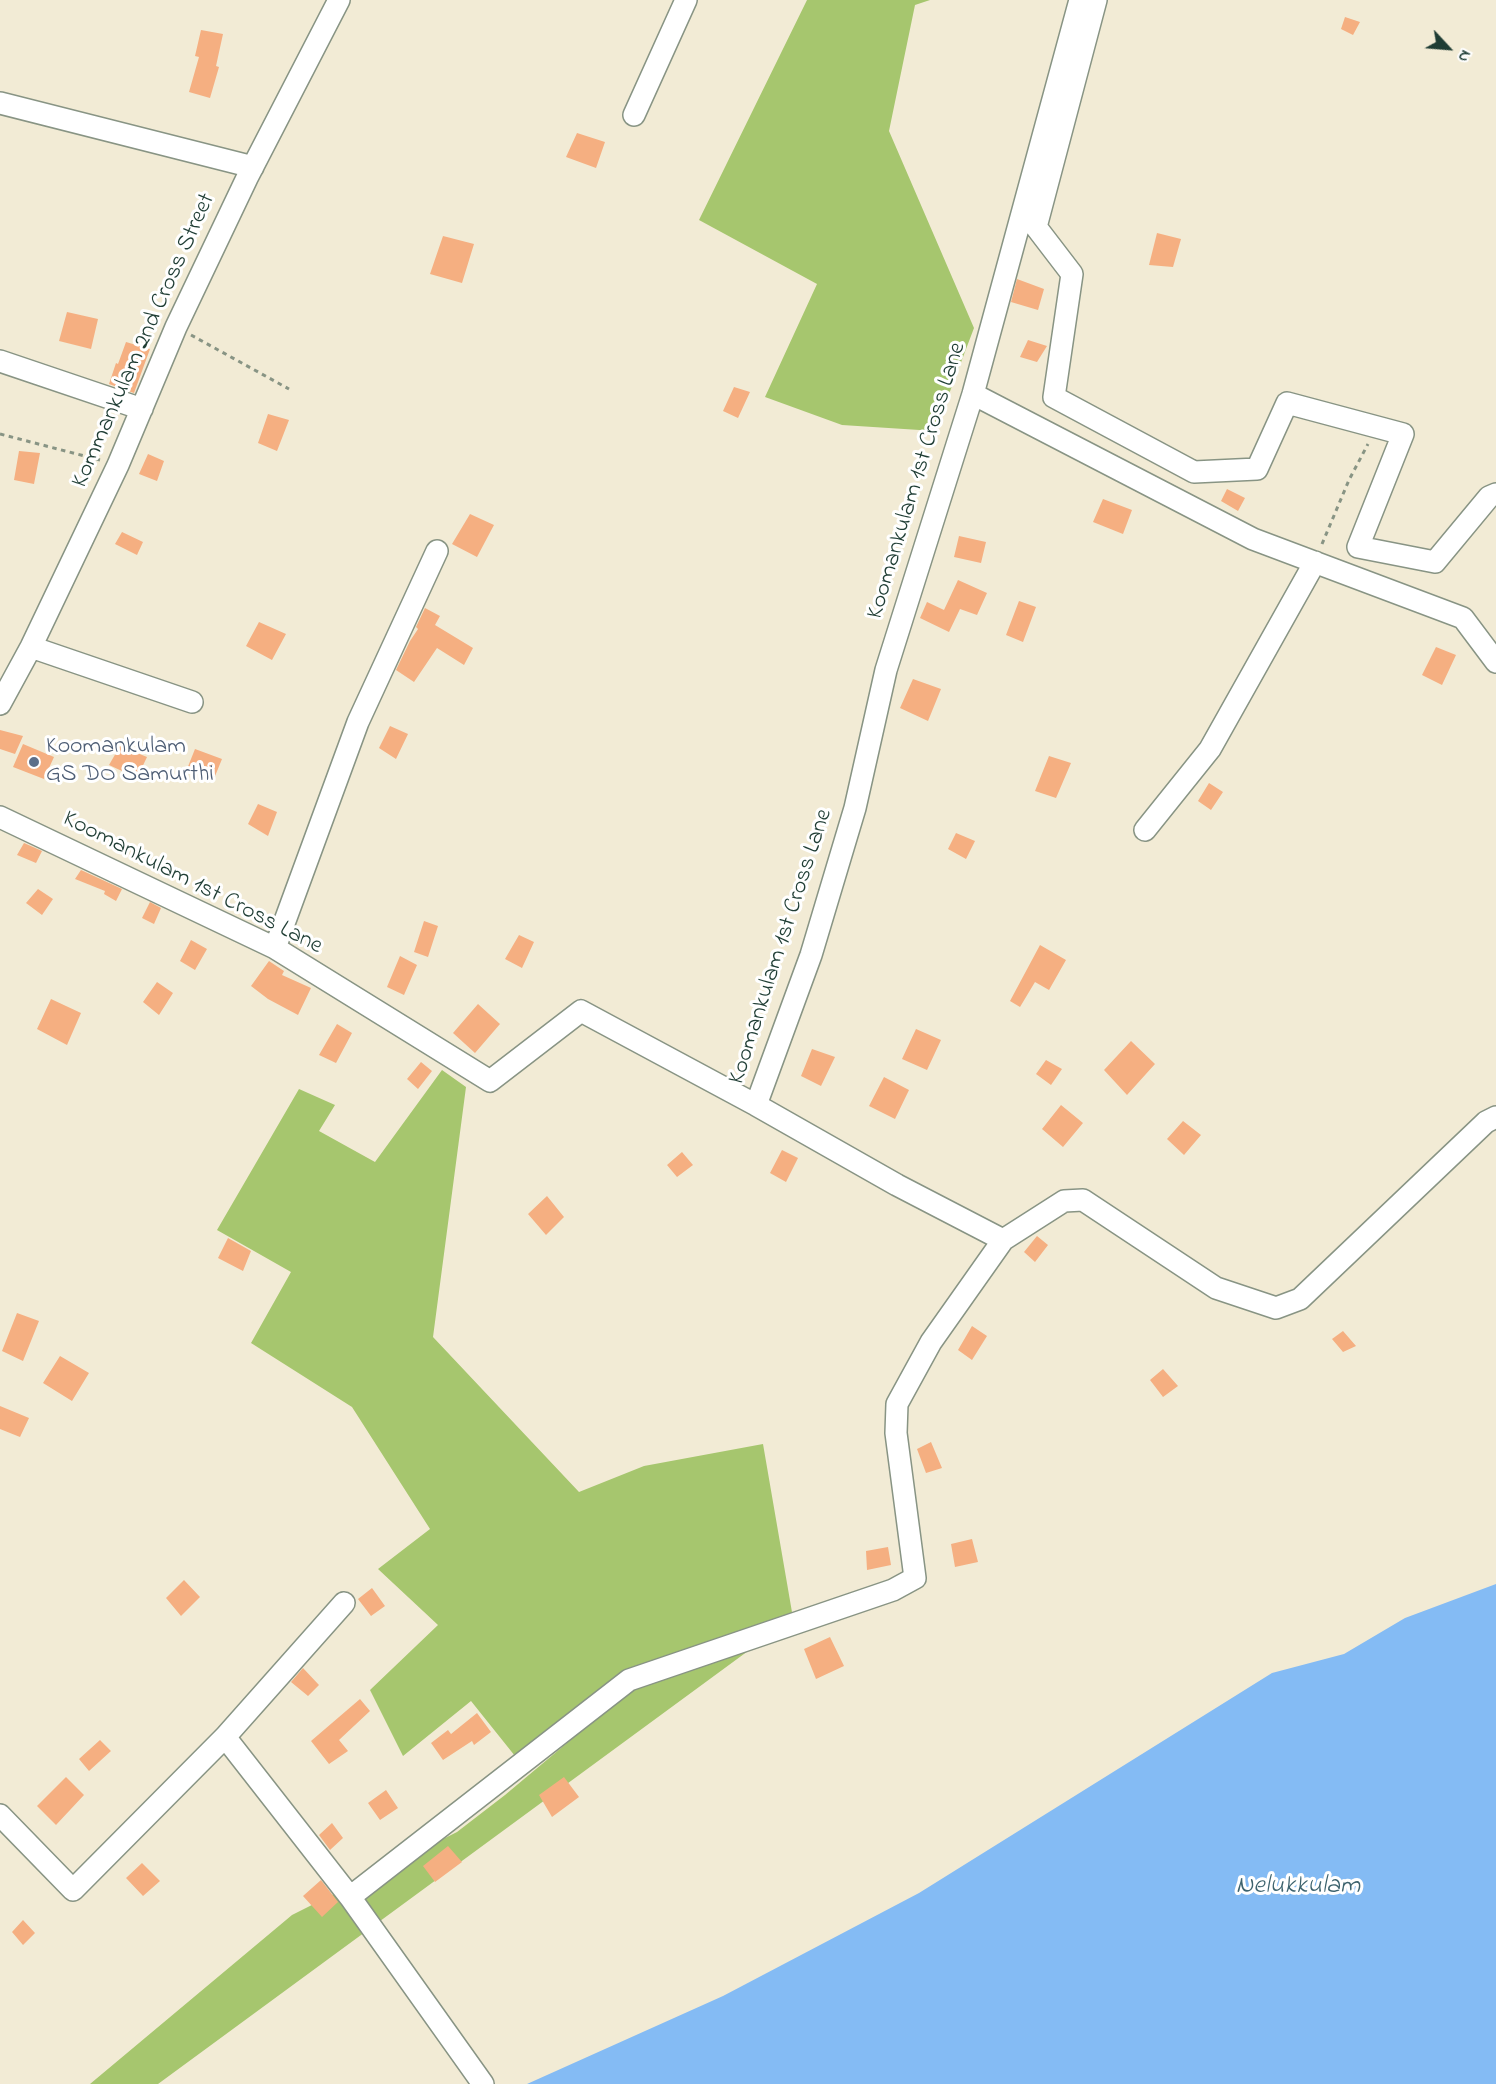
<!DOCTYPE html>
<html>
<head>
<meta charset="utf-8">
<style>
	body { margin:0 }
	#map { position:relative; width:1496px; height:2084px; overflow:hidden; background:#f2ebd5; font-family:"Indie Flower",sans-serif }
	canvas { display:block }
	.north { position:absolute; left:1418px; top:18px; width:60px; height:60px; -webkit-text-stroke:4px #fff; paint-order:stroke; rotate:116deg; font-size:16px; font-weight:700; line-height:24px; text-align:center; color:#1f3d34 }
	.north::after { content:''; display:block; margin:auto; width:21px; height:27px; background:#1f3d34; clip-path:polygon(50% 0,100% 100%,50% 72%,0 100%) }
</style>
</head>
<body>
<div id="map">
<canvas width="1496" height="2084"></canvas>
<div class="north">N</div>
</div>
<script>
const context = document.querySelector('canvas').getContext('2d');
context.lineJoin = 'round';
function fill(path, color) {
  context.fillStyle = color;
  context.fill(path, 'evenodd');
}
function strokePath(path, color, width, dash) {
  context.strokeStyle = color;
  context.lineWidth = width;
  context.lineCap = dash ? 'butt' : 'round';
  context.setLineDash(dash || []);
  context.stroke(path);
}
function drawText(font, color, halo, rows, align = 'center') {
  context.font = font + ' "Indie Flower",sans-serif';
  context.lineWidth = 6;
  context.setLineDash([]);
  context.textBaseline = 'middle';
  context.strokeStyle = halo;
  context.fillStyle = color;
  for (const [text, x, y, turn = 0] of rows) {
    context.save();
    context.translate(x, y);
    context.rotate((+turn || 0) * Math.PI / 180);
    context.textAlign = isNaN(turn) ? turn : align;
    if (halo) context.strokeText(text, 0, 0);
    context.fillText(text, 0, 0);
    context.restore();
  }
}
const green = new Path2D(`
	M 807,0 L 930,0 L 915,5 L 889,131 L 974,328 L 935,431 L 842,425 L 765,397 L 817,284 L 699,220 Z
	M 442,1070 L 466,1087 L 433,1337 L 579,1492 L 644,1466 L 763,1444 L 793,1618 L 158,2084 L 90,2084 L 292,1915 L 457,1832 L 505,1795 L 672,1655 L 608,1683 L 515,1756 L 471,1701 L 403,1756 L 370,1690 L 438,1625 L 378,1569 L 430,1529 L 352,1407 L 251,1343 L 291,1272 L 217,1230 L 299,1089 L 335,1105 L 319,1131 L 375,1162 Z`);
const water = new Path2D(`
	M 1496,1584 L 1496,2084 L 527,2084 L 723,1996 L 919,1893 L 1272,1673 L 1344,1654 L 1405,1618 Z`);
const building = new Path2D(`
	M 1345,17 L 1360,22 L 1353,35 L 1341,29 Z
	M 201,30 L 223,34 L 216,66 L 219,67 L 210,98 L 189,92 L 199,57 L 195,56 Z
	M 577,133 L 605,142 L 596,168 L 566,157 Z
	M 1157,233 L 1181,239 L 1173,267 L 1149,265 Z
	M 443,236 L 474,244 L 462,283 L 430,274 Z
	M 1017,279 L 1044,289 L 1038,310 L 1011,302 Z
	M 67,312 L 98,319 L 91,349 L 59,341 Z
	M 1028,340 L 1047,346 L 1037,362 L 1020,357 Z
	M 126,342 L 150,349 L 134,393 L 109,384 L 116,363 L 118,364 Z
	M 734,387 L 750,392 L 738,418 L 723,411 Z
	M 268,414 L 289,420 L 277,451 L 258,443 Z
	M 19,451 L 40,453 L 34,484 L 14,480 Z
	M 148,454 L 164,461 L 157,481 L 139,474 Z
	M 1227,489 L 1245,498 L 1238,511 L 1221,501 Z
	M 1103,499 L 1132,510 L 1123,534 L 1093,522 Z
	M 470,514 L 494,525 L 477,557 L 452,544 Z
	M 122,532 L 143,542 L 137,555 L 115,544 Z
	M 959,536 L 986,542 L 981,563 L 954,557 Z
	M 958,580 L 987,593 L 977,615 L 960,609 L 949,632 L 920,618 L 927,602 L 944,610 Z
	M 1019,601 L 1036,607 L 1023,642 L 1006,635 Z
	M 425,608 L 440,616 L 435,625 L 473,648 L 464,665 L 437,648 L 414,682 L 396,670 L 410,641 L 418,629 L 416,627 Z
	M 259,622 L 286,634 L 272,660 L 246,646 Z
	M 1436,647 L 1456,655 L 1442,685 L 1422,675 Z
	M 913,679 L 941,689 L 928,721 L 900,708 Z
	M 390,726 L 408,734 L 396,759 L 379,748 Z
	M 0,730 L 23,736 L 15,754 L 0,749 Z
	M 23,744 L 54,757 L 44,779 L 13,767 Z
	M 120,746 L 147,757 L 137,778 L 109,765 Z
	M 195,749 L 222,759 L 213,781 L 187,769 Z
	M 1049,756 L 1071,763 L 1056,798 L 1035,791 Z
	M 1209,783 L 1223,792 L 1211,810 L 1198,801 Z
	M 258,804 L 277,812 L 268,836 L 248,824 Z
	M 956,833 L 975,841 L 966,859 L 948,849 Z
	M 24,843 L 42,851 L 36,863 L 17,855 Z
	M 81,870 L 122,889 L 116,901 L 104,894 L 105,891 L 75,879 Z
	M 38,889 L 53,899 L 42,915 L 26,903 Z
	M 150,902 L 161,908 L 154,924 L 142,918 Z
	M 424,921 L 438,926 L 428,957 L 414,952 Z
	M 519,935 L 534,942 L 522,968 L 505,959 Z
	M 191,940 L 207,949 L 195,970 L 180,961 Z
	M 1040,945 L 1066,960 L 1049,990 L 1035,982 L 1020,1007 L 1010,1001 Z
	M 400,956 L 417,965 L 404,995 L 387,987 Z
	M 269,961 L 284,971 L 282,975 L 311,988 L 298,1015 L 268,999 L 251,986 Z
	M 157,982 L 173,993 L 159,1015 L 143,1002 Z
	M 51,999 L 81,1013 L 67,1045 L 37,1029 Z
	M 478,1004 L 500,1024 L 475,1053 L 453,1033 Z
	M 337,1024 L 352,1033 L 336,1063 L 319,1055 Z
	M 916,1029 L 941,1040 L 927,1070 L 902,1059 Z
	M 1131,1041 L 1155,1064 L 1127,1095 L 1104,1070 Z
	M 812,1049 L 835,1057 L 821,1086 L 801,1076 Z
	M 1046,1060 L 1062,1069 L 1051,1085 L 1036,1074 Z
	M 421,1062 L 432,1071 L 418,1089 L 407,1079 Z
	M 884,1077 L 909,1090 L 895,1119 L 869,1106 Z
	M 1061,1105 L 1083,1123 L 1063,1147 L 1042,1129 Z
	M 1183,1121 L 1201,1135 L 1184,1155 L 1167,1139 Z
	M 782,1150 L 798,1158 L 786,1182 L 770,1173 Z
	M 682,1152 L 693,1165 L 677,1177 L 667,1165 Z
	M 547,1196 L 564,1217 L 546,1235 L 528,1214 Z
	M 1037,1236 L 1048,1245 L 1035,1262 L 1024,1252 Z
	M 228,1238 L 251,1251 L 243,1271 L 218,1258 Z
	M 17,1313 L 39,1321 L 23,1361 L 2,1351 Z
	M 972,1326 L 987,1336 L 972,1360 L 958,1350 Z
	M 1343,1331 L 1356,1346 L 1343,1352 L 1332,1339 Z
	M 60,1356 L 89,1373 L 72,1401 L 43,1383 Z
	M 1163,1369 L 1178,1386 L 1163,1397 L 1150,1380 Z
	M 0,1406 L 29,1418 L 20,1437 L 0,1429 Z
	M 931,1442 L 942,1468 L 926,1473 L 917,1449 Z
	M 972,1539 L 978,1562 L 955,1567 L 951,1544 Z
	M 888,1547 L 891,1565 L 867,1570 L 866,1551 Z
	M 184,1580 L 200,1597 L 181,1616 L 166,1598 Z
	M 372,1588 L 385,1606 L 371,1616 L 358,1599 Z
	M 830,1637 L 844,1666 L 816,1679 L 804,1649 Z
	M 303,1668 L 319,1685 L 308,1696 L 291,1682 Z
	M 360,1699 L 370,1711 L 339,1740 L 348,1751 L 329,1764 L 311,1741 Z
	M 477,1713 L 491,1732 L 474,1745 L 472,1741 L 443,1760 L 431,1743 L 448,1730 L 451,1734 Z
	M 100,1740 L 111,1751 L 89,1771 L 79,1759 Z
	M 66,1777 L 84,1795 L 56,1825 L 37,1806 Z
	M 564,1777 L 579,1797 L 552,1817 L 539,1795 Z
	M 386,1790 L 398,1808 L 380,1820 L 368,1803 Z
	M 332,1823 L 343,1838 L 330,1850 L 319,1835 Z
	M 448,1846 L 462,1862 L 435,1882 L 423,1866 Z
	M 142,1863 L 160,1881 L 143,1896 L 126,1878 Z
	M 321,1880 L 338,1902 L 322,1917 L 303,1896 Z
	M 23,1920 L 35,1933 L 23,1945 L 12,1932 Z`);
const path = new Path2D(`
	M 191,335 L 289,389
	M 0,434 L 100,460
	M 1322,544 L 1349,480 L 1368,444`);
const minor = new Path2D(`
	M 1096,0 L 1036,227 L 1072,274 L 1054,397 L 1194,472 L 1257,469 L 1287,403 L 1403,434 L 1358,547 L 1435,562 L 1489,497 L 1496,494
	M 0,103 L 253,167
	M 634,115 L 686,0
	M 0,361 L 142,409
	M 973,394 L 1253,539 L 1463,618 L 1496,662
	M 31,647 L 192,702
	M 0,704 L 31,647 L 118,465 L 176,327 L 247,178 L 339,0
	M 0,817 L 275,948 L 490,1081 L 581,1011 L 756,1105 L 811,955 L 855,808 L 886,670 L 973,394 L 1080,0
	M 1145,830 L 1210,749 L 1315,562
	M 275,948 L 358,722 L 437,551
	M 756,1105 L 897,1185 L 1003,1240
	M 225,1737 L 350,1897 L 483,2084
	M 0,1815 L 73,1890 L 225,1737 L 344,1603
	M 350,1897 L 629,1680 L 893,1590 L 915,1578 L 896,1433 L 897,1404 L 931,1342 L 1003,1240 L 1064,1201 L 1083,1200 L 1216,1288 L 1276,1308 L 1300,1299 L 1486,1122 L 1496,1117`);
const markers = [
	[34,762,6,"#5c6f8a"]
];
const streetNames = [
	["Kommankulam 2nd Cross Street",145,341,-66],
	["Koomankulam 1st Cross Lane",918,481,-73],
	["Koomankulam 1st Cross Lane",192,884,27],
	["Koomankulam 1st Cross Lane",782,947,-72]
];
const serviceNames = [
	["Koomankulam",46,748],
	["GS DO Samurthi",46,776]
];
const waterNames = [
	["Nelukkulam",1298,1888]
];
fill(green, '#a6c66e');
fill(water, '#84bbf4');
fill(building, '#f5af81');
strokePath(minor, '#889484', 24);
strokePath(path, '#889484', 3, [4.5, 4.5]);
strokePath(minor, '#fff', 21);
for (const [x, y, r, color] of markers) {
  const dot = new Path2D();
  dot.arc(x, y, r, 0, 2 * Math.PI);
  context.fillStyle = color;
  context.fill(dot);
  strokePath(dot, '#fff', 2);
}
drawText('24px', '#1f3d34', '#fff', streetNames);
drawText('24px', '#4e5e75', '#fff', serviceNames, 'left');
drawText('italic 26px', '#3d636e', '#fff', waterNames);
</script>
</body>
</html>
